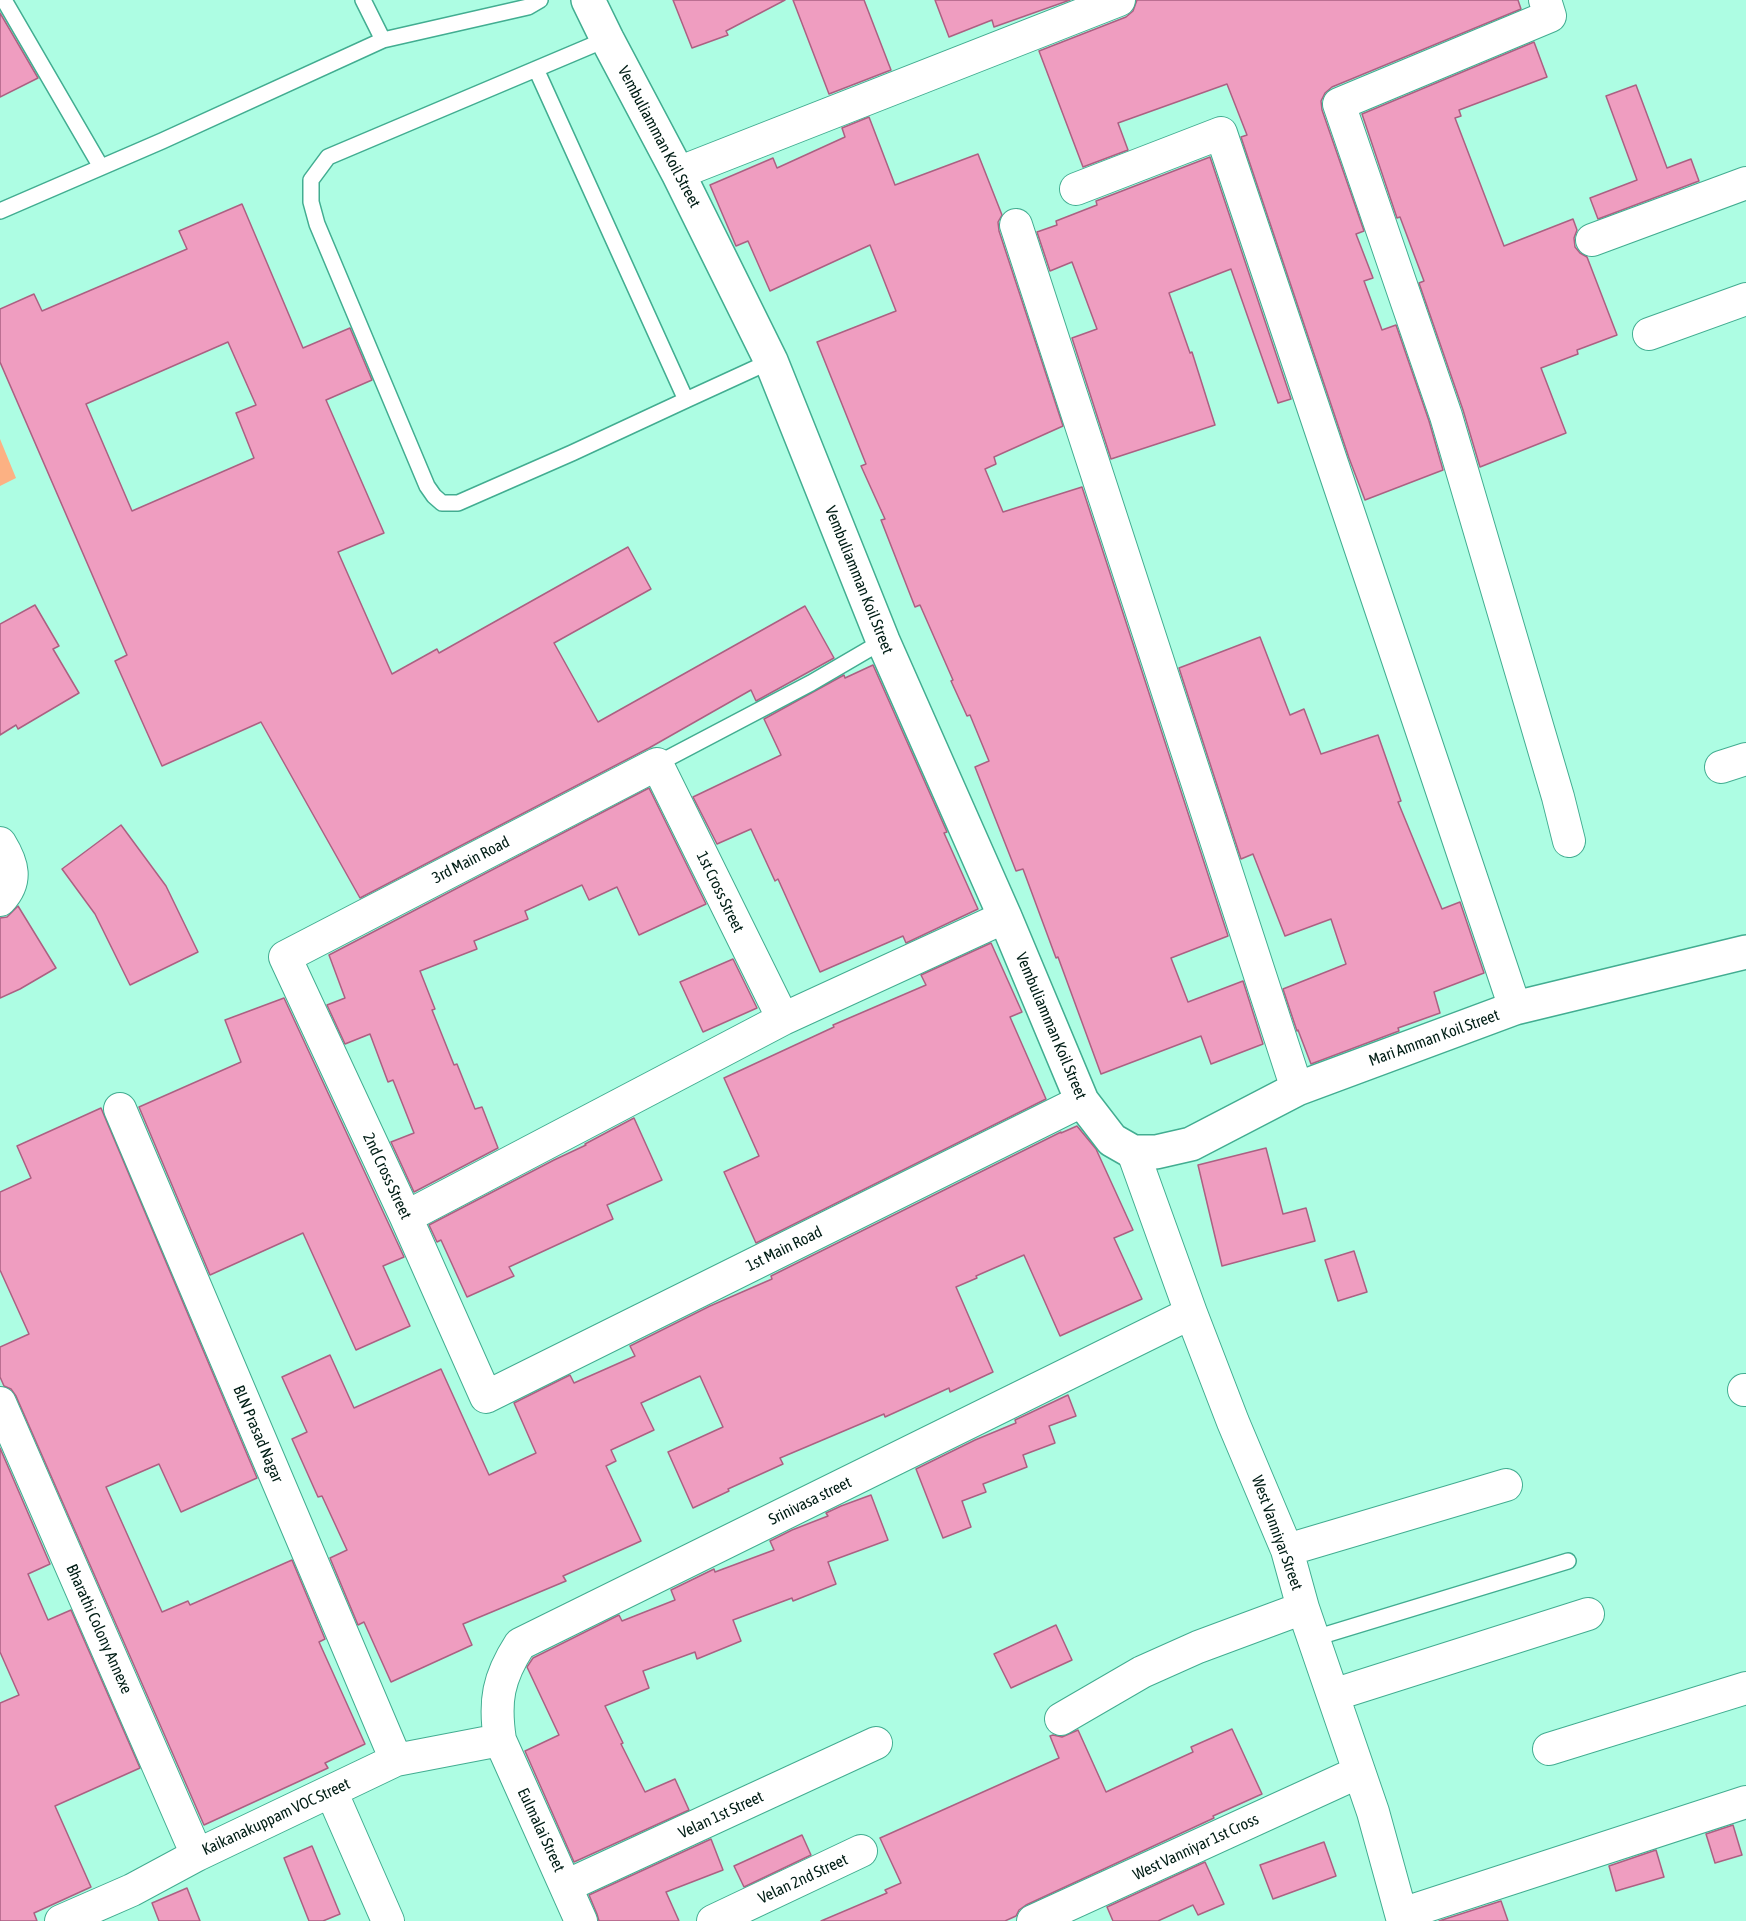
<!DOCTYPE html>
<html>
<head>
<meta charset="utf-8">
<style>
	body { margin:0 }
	canvas { display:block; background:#adfde3 }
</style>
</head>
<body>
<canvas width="1746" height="1921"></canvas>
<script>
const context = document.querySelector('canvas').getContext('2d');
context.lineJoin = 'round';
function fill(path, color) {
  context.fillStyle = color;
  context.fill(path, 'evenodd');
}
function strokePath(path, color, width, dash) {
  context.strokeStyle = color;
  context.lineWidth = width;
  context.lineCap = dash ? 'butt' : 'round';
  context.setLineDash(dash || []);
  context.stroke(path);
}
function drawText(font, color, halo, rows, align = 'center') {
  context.font = font + ' "Asap Condensed",sans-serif';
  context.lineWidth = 6;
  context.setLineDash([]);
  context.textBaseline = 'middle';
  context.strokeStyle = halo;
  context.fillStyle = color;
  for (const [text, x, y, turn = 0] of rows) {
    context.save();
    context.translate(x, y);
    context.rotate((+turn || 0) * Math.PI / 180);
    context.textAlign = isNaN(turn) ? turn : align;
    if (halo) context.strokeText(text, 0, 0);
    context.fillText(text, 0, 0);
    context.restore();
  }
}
const green = new Path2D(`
	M 0,439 L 16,478 L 0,486 Z`);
const building = new Path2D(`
	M 673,0 L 785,0 L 726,31 L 728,35 L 692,48 Z
	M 793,0 L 864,0 L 891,70 L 829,94 Z
	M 935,0 L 1070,0 L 994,27 L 992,20 L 949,37 Z
	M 1137,0 L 1518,0 L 1521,9 L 1332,87 L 1325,93 L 1321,101 L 1322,110 L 1364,231 L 1356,234 L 1373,278 L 1364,281 L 1382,330 L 1396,325 L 1429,421 L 1443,470 L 1365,500 L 1349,458 L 1241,137 L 1247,135 L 1227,84 L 1118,123 L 1128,150 L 1083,167 L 1039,51 L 1126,17 L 1133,11 Z
	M 0,13 L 38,78 L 0,97 Z
	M 1534,42 L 1547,77 L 1459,110 L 1461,116 L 1455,118 L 1504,246 L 1573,219 L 1577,230 L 1574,238 L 1575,247 L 1580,253 L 1587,257 L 1617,335 L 1577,350 L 1578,354 L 1541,368 L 1566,433 L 1480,467 L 1463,410 L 1419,283 L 1424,281 L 1400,217 L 1397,218 L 1362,114 Z
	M 1636,85 L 1667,168 L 1691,159 L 1699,181 L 1598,219 L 1590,198 L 1637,180 L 1606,96 Z
	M 869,117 L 895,185 L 978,154 L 1002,215 L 998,222 L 999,231 L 1063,426 L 994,457 L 996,464 L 985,469 L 1003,512 L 1082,487 L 1228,936 L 1171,958 L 1188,1002 L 1243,981 L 1263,1044 L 1211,1064 L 1201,1036 L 1101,1074 L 1058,957 L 1056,958 L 1023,869 L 1016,871 L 975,767 L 989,761 L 970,715 L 967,716 L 951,681 L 953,680 L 920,605 L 915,607 L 881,520 L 885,519 L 861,466 L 866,464 L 817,342 L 896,311 L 870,245 L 770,291 L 748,241 L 736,246 L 710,185 L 773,158 L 777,168 L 845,137 L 842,128 Z
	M 1210,157 L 1291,399 L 1278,403 L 1231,269 L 1169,293 L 1190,353 L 1192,352 L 1215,425 L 1111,459 L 1072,338 L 1097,329 L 1072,262 L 1050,271 L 1037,232 L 1057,225 L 1056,221 L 1097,205 L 1096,201 Z
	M 242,204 L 303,348 L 350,328 L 372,380 L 326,400 L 384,533 L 338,552 L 392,674 L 437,649 L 439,653 L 628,547 L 651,589 L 554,643 L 598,722 L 805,606 L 834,658 L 756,701 L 751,690 L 649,748 L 360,898 L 261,722 L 162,766 L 115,661 L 127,655 L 0,362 L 0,309 L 34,294 L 42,311 L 187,249 L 179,231 ZM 228,342 L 256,405 L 236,413 L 254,458 L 132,511 L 86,404 Z
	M 35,605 L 59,646 L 53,649 L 79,693 L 18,729 L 16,725 L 0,735 L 0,624 Z
	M 1260,637 L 1290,715 L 1304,709 L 1321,754 L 1378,735 L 1401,801 L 1398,802 L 1442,909 L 1460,902 L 1484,973 L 1434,992 L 1440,1013 L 1398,1028 L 1399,1031 L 1311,1064 L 1298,1030 L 1297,1031 L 1283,989 L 1346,964 L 1331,919 L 1285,936 L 1253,854 L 1241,859 L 1179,668 Z
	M 873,665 L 947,832 L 944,833 L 978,909 L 906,943 L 903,936 L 820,972 L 778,879 L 775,881 L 751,829 L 717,844 L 693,797 L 781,755 L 764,719 L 844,675 L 845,678 Z
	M 649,788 L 706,904 L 639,935 L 617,887 L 589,900 L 582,885 L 525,911 L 528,919 L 474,941 L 477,949 L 420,971 L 435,1009 L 432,1010 L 454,1065 L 457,1064 L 475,1109 L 482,1107 L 498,1148 L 414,1192 L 391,1142 L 414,1133 L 393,1080 L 388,1082 L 370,1034 L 345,1044 L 327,1005 L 345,998 L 329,955 Z
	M 121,825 L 166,886 L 198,952 L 130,985 L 95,914 L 62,869 Z
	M 18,906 L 56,968 L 20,989 L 0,998 L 0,918 L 7,917 Z
	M 991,943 L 1022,1012 L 1010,1017 L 1046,1099 L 756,1243 L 724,1172 L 759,1156 L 724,1078 L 834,1027 L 833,1025 L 926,985 L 921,975 Z
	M 733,959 L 757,1008 L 703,1032 L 680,982 Z
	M 284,998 L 404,1257 L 383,1266 L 410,1326 L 356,1350 L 303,1233 L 210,1275 L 139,1107 L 241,1062 L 225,1020 Z
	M 101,1108 L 257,1478 L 181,1512 L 159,1464 L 106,1487 L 162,1612 L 188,1601 L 190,1605 L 292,1560 L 325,1639 L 319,1642 L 365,1744 L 325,1763 L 328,1768 L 204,1825 L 16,1396 L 11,1389 L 4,1386 L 0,1377 L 0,1347 L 29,1334 L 0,1270 L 0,1192 L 31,1178 L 17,1146 Z
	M 634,1118 L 662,1180 L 607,1205 L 613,1219 L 509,1267 L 514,1276 L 467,1297 L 441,1240 L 437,1242 L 429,1225 L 554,1160 L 586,1145 L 585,1144 Z
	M 1077,1126 L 1096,1149 L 1133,1230 L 1114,1238 L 1142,1299 L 1060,1336 L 1024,1255 L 976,1276 L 977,1278 L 956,1287 L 993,1372 L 950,1392 L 949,1388 L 885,1417 L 884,1414 L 780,1458 L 783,1464 L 728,1489 L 729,1491 L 693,1508 L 668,1452 L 723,1427 L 700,1376 L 641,1403 L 654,1430 L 611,1450 L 616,1461 L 606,1466 L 641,1541 L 563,1576 L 566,1581 L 463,1624 L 472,1645 L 391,1682 L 364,1622 L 358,1625 L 330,1558 L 347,1550 L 322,1496 L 318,1497 L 292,1439 L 307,1432 L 282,1377 L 330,1355 L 354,1408 L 441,1369 L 489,1475 L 536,1453 L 514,1403 L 570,1375 L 574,1383 L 635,1356 L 630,1346 L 710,1306 L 772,1279 L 771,1276 L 1061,1132 L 1061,1133 Z
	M 1266,1148 L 1283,1214 L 1306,1208 L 1315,1241 L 1222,1266 L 1198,1165 Z
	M 1354,1251 L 1367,1292 L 1338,1301 L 1325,1260 Z
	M 1068,1395 L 1076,1416 L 1049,1426 L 1055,1443 L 1023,1455 L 1027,1467 L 983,1484 L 986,1492 L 962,1501 L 971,1527 L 943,1538 L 916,1469 L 975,1440 L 1016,1423 L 1015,1420 Z
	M 0,1448 L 50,1564 L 28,1574 L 48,1620 L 71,1610 L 140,1768 L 55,1806 L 91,1887 L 34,1913 L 37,1921 L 0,1921 L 0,1703 L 19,1695 L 0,1652 Z
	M 871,1495 L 888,1540 L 828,1562 L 836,1584 L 793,1601 L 792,1598 L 733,1620 L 741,1641 L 697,1659 L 695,1652 L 643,1671 L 649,1688 L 605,1706 L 623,1743 L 621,1744 L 645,1792 L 675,1779 L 689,1810 L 574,1862 L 525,1751 L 559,1735 L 527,1667 L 533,1658 L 619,1615 L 622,1621 L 675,1600 L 671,1590 L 714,1569 L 715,1572 L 774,1550 L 770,1541 L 792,1530 L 828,1516 L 826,1513 L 841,1506 Z
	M 1056,1625 L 1072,1660 L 1011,1688 L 994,1654 Z
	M 1232,1729 L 1262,1794 L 1213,1816 L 1214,1818 L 1026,1905 L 1019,1910 L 1016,1916 L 1005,1921 L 821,1921 L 887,1893 L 885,1890 L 901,1883 L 880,1838 L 1059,1758 L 1050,1736 L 1053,1735 L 1062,1737 L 1078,1730 L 1106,1792 L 1193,1752 L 1191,1747 Z
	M 1733,1825 L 1742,1855 L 1715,1863 L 1706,1834 Z
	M 802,1835 L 811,1855 L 744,1887 L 734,1866 Z
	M 711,1839 L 723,1870 L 666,1892 L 679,1921 L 599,1921 L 597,1914 L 589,1895 Z
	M 1324,1842 L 1336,1876 L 1273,1899 L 1260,1865 Z
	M 312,1846 L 340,1914 L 323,1921 L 309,1921 L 284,1858 Z
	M 1656,1850 L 1664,1877 L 1616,1891 L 1609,1866 Z
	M 1205,1862 L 1224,1904 L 1198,1915 L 1193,1905 L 1158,1921 L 1113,1921 L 1107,1907 Z
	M 187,1888 L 200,1921 L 159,1921 L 152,1903 Z
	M 1501,1901 L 1508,1921 L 1439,1921 Z`);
const lane = new Path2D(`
	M 4,0 L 101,167
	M 363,0 L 383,40
	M 536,69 L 686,400 L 572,453 L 458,503 L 442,503 L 434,496 L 427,486 L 317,224 L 311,202 L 311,180 L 328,157 L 607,39
	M 0,211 L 162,141 L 383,40 L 528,7 L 540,0
	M 686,400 L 771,361
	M 657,764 L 811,683 L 883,641
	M 1315,1638 L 1568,1561`);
const street = new Path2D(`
	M 1545,0 L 1550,16 L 1339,104 L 1446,416 L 1558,797 L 1569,841
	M 678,173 L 1119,0
	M 1076,189 L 1221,133 L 1515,1008
	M 1016,225 L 1297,1089
	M 1592,240 L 1746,183
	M 1649,334 L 1746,299
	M 1721,767 L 1746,759
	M 0,843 C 13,864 18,881 0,900
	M 783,1019 L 657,764 L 285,957 L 406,1217 L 486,1397 L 1082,1101
	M 120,1109 L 396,1760
	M 1133,1152 L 1191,1313 L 1233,1422 L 1287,1550 L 1303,1608 L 1373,1812 L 1403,1921
	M 406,1217 L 783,1019 L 1005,917
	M 1744,1390 L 1746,1390
	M 0,1403 L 197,1855
	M 1287,1550 L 1506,1485
	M 1333,1695 L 1588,1614
	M 1061,1719 L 1142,1672 L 1198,1647 L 1303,1608
	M 1549,1749 L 1746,1688
	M 331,1791 L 388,1921
	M 566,1886 L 876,1743
	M 1402,1914 L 1746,1802
	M 61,1921 L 132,1890 L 197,1855 L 396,1760 L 500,1740
	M 581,1921 L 500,1740 C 494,1701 498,1678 520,1644 L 1191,1313
	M 713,1921 L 861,1851
	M 1033,1921 L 1359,1772`);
const secondary = new Path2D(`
	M 588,0 L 607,39 L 678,173 L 771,361 L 883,641 L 1005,917 L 1082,1101 L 1112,1140 L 1133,1152 L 1156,1152 L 1191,1144 L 1297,1089 L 1515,1008 L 1746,952`);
const streetNames = [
	["Vembuliamman Koil Street",659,137,62],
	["Vembuliamman Koil Street",859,580,68],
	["3rd Main Road",471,860,-27],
	["1st Cross Street",720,892,64],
	["Vembuliamman Koil Street",1051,1026,67],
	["Mari Amman Koil Street",1434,1038,-20],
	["2nd Cross Street",387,1176,65],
	["1st Main Road",784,1249,-26],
	["BLN Prasad Nagar",258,1434,67],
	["Srinivasa street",810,1501,-26],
	["West Vanniyar Street",1277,1533,70],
	["Bharathi Colony Annexe",99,1629,66],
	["Velan 1st Street",721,1815,-25],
	["Kaikanakuppam VOC Street",276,1817,-25],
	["Eulmalai Street",541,1830,65],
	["West Vanniyar 1st Cross",1196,1847,-25],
	["Velan 2nd Street",803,1879,-25]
];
fill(green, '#fcb183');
fill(building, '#ef9dc0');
strokePath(building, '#ac6082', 1.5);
strokePath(lane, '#42ad91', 18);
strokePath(street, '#42ad91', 34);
strokePath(secondary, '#42ad91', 36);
strokePath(lane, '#fff', 15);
strokePath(street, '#fff', 32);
strokePath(secondary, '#fff', 33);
drawText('16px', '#001d15', '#fff', streetNames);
</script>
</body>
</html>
